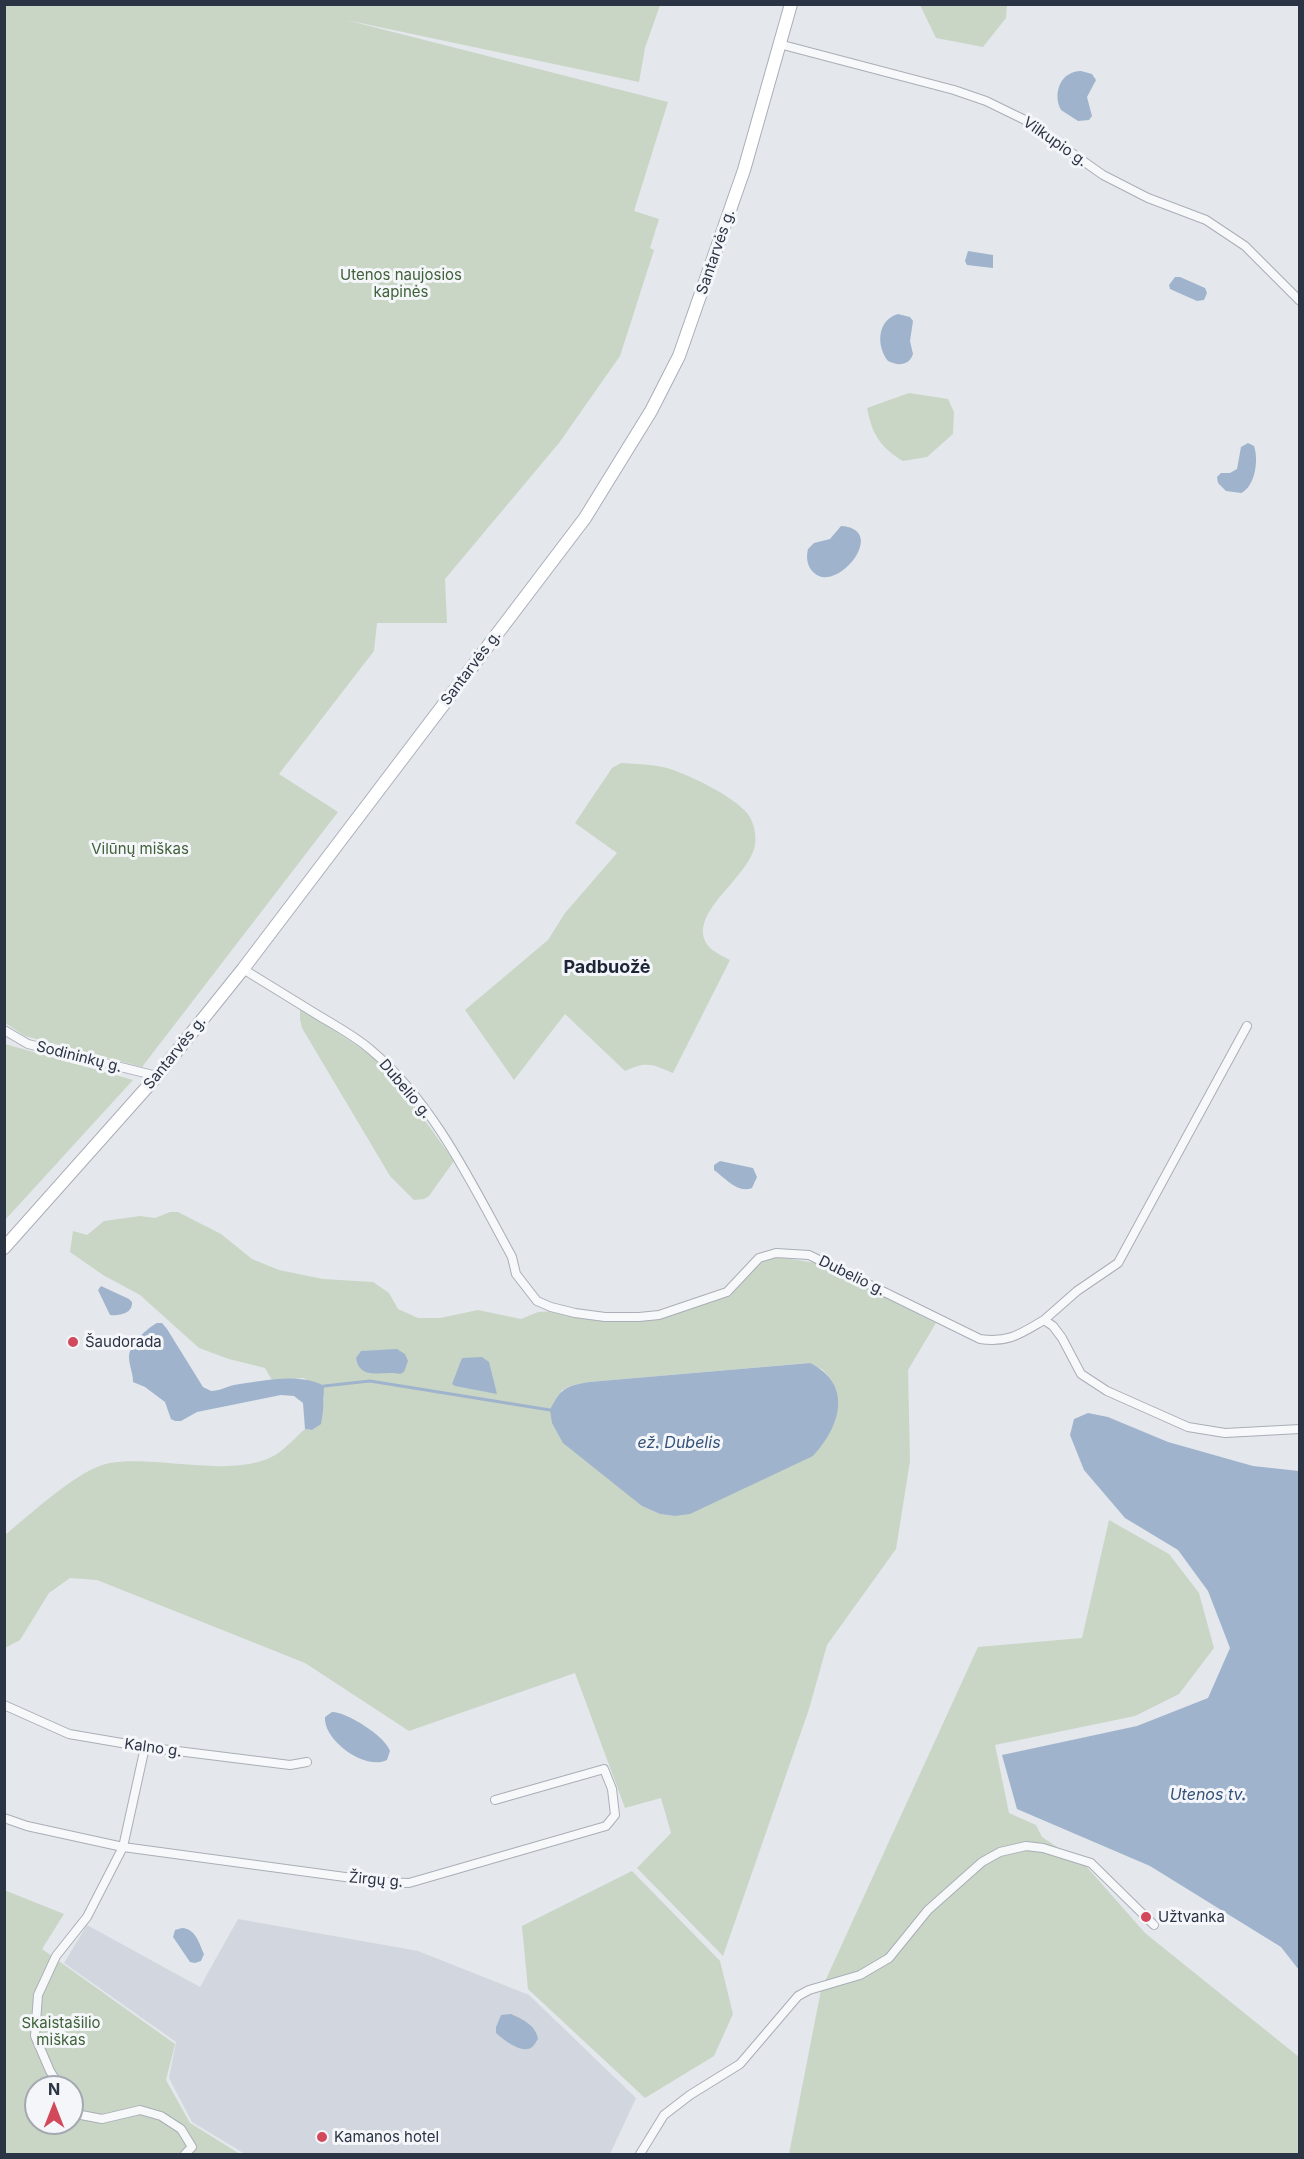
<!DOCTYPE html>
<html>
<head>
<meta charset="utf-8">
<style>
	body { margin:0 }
	#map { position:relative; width:1304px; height:2159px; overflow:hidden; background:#e4e7ec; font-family:Inter,sans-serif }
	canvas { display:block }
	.frame { position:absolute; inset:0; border:6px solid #2b3445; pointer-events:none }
	.north { position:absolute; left:24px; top:2075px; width:60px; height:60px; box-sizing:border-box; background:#f4f6f9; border:2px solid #a4a8b1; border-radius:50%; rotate:0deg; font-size:16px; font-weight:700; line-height:24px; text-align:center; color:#2b3445 }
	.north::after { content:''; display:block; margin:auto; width:21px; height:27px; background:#d1495b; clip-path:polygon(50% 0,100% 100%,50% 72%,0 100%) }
</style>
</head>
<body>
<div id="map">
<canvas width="1304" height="2159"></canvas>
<div class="frame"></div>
<div class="north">N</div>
</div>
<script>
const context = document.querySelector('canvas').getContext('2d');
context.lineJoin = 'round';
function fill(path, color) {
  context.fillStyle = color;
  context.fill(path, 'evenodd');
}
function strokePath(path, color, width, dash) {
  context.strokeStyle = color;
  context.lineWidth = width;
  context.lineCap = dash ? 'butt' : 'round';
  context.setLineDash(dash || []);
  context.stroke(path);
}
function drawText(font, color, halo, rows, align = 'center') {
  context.font = font + ' Inter,sans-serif';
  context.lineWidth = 6;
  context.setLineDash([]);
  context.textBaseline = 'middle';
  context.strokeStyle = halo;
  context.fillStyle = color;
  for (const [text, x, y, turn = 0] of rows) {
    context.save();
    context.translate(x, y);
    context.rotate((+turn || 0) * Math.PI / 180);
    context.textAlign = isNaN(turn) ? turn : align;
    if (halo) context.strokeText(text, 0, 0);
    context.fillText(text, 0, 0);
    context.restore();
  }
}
const built = new Path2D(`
	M 238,1919 L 418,1951 L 529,1995 L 636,2098 L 610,2154 L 245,2154 L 192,2122 L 169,2078 L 176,2042 L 64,1963 L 87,1925 L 200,1987 Z`);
const green = new Path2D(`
	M 5,4 L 660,5 L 645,48 L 639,82 L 346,20 L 668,102 L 634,211 L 659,219 L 650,248 L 654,250 L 620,356 L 559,443 L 445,579 L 447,623 L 377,623 L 374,651 L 279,774 L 338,812 L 142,1067 L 25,1036 L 5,1023 Z
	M 920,5 L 1007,5 L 1006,18 L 983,47 L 936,38 Z
	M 909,393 L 948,399 L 954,412 L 953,434 L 927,457 L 903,461 C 880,447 872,434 867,408 Z
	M 621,763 C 637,764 652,764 667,768 C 688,774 733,796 747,813 C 755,823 758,840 753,852 C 742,879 707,902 703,928 C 701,946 716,953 730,960 L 673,1073 C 652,1064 647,1061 625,1071 L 565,1014 L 514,1080 L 465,1010 L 548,940 L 565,913 L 617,853 L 575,823 L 612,768 Z
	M 300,1008 L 371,1055 L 396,1080 L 454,1161 L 429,1196 L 424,1199 L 414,1200 L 390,1176 L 302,1028 L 300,1019 Z
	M 5,1044 L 133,1080 L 5,1220 L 4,1220 Z
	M 170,1212 L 178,1212 L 221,1234 L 252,1259 L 279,1270 L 323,1279 L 373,1282 L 389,1293 L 398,1309 L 418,1318 L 440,1318 L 478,1310 L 521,1319 L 538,1312 L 555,1311 L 658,1319 L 731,1295 L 758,1265 L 768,1259 L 778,1257 L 816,1263 L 936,1323 L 908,1370 L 910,1461 L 896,1549 L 827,1645 L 809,1709 L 723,1956 L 637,1868 L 671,1833 L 661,1798 L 625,1808 L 575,1673 L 409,1731 L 305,1663 L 97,1580 L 70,1578 L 49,1593 L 20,1640 L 5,1648 L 5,1535 C 30,1515 79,1468 110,1463 C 160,1455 234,1480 277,1454 C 287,1447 296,1437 305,1429 L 312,1430 L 320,1424 L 324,1396 L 304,1378 L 272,1380 L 265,1368 L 229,1359 L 199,1348 L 140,1295 L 103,1275 L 70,1252 L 73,1231 L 87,1235 L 104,1221 L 140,1216 L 155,1218 ZM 809,1363 L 823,1370 L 831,1380 L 675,1516 L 660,1514 L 642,1506 L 561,1391 L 570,1386 L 589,1382 Z
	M 1109,1520 L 1169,1554 L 1199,1593 L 1214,1648 L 1179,1694 L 1135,1716 L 995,1745 L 1009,1813 L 1036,1825 L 1042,1837 L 1086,1866 L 1145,1933 L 1299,2057 L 1299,2154 L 789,2154 L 821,1990 L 978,1647 L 1082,1638 Z
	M 632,1871 L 720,1961 L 733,2014 L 714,2056 L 645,2098 L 528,1989 L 522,1926 Z
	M 4,1890 L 64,1914 L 42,1949 L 175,2044 L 166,2080 L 190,2123 L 240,2154 L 5,2154 ZM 36,2087 L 72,2087 L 72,2123 L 36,2123 Z`);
const water = new Path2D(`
	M 1081,71 L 1092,74 L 1096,80 L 1087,97 L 1092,116 L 1089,120 L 1078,121 L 1061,110 C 1052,93 1061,71 1081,71 Z
	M 968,251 L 993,255 L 993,268 L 967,265 L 965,261 Z
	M 1175,277 L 1180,277 L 1205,288 L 1207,293 L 1204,300 L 1197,301 L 1170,289 L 1169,285 Z
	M 898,314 L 910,317 L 913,321 L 910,341 L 913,354 C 909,366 898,366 888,361 C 876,346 877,320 898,314 Z
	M 1248,443 L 1254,446 C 1259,460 1255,487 1241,493 L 1226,491 L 1218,483 L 1217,477 L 1221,473 L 1230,473 L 1237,469 L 1241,447 Z
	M 841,526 C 890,529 836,596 813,572 C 807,566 806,557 808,549 L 814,543 L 830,539 Z
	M 720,1161 L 753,1168 L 757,1177 L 752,1188 C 738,1194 725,1178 714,1170 L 714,1165 Z
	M 101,1286 L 129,1299 L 132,1302 C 133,1313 120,1316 110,1315 L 98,1290 Z
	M 157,1323 L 162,1323 L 167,1329 L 203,1387 L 211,1391 C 219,1391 226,1387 234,1385 C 260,1381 301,1372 324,1386 L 323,1411 L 321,1424 L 312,1430 L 305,1429 L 303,1403 L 294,1396 L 281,1395 L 197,1412 L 181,1421 L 175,1421 L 171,1419 L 165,1402 L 145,1387 L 133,1382 C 133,1373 129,1365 129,1357 C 129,1345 147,1328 157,1323 Z
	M 397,1349 L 405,1354 L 408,1361 L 404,1372 L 400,1374 C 384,1370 360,1382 356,1358 L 361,1351 Z
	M 482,1357 L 489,1362 L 497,1394 L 455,1386 L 452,1384 L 462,1358 Z
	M 810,1363 C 854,1385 840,1427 813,1456 L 690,1514 L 675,1516 L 660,1514 L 642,1506 L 563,1443 L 552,1423 L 550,1410 C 561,1388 566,1386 589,1382 Z
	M 1088,1413 L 1108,1417 L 1168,1442 L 1253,1466 L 1299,1471 L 1299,1970 L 1281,1947 L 1150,1866 L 1017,1809 L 1002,1755 L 1137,1726 L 1208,1698 L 1230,1648 L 1208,1591 L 1178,1550 L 1125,1518 L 1084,1470 L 1070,1435 L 1074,1419 Z
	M 332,1712 C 347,1712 385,1736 390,1751 L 387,1760 C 365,1771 323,1740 325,1717 Z
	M 182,1928 C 196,1929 199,1943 204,1954 L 201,1961 L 195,1963 L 190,1962 L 173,1937 L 175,1930 Z
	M 511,2014 C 522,2019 536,2025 538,2039 C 535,2043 533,2049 527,2049 C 519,2051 502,2039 496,2033 L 496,2027 L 501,2015 Z`);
const stream = new Path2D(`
	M 324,1386 L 370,1381 L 550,1410`);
const street = new Path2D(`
	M 779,44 L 954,90 L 986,101 L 1025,120 L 1103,175 L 1148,198 L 1206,220 L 1245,246 L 1300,301
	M 243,969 C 269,985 295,1001 321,1017 C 338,1027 356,1037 371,1050 C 434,1103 473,1186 512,1257 L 516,1274 L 537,1301 L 551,1307 L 575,1313 L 605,1317 L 639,1317 L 659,1315 L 727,1292 L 759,1258 L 776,1253 L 809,1255 L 980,1339 C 1009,1343 1020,1334 1044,1320 L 1053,1326 L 1062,1338 L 1081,1374 L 1107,1391 L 1188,1427 L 1225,1433 L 1300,1429
	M 4,1030 L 28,1044 L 157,1076
	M 1044,1320 L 1077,1291 L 1118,1263 L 1247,1026
	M 4,1705 L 69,1734 L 145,1747 L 290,1765 L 307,1762
	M 4,1818 L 27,1826 L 123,1847 L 382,1882 L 409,1883 L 606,1826 L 615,1815 L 612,1789 L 604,1769 L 495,1800
	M 60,2087 L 50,2071 L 35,2036 L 38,1995 L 56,1956 L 87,1917 L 123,1847 L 145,1747
	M 72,2107 L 76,2114 L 102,2119 L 140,2110 L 161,2116 L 181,2129 L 192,2147 L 185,2154
	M 640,2154 L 664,2115 L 690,2095 L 740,2064 L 798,1996 L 809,1990 L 860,1975 L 889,1958 L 928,1910 L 982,1862 L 1000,1852 L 1026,1846 L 1043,1848 L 1091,1863 L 1154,1925`);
const secondary = new Path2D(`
	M 4,1248 L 157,1076 L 243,969 L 585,518 L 651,411 L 679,356 L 744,170 L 791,4`);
const markers = [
	[73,1342,6,"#d1495b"],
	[1146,1917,6,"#d1495b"],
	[322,2137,6,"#d1495b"]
];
const streetNames = [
	["Vilkupio g.",1055,142,35],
	["Santarvės g.",716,252,-71],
	["Santarvės g.",471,668,-53],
	["Santarvės g.",175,1053,-51],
	["Sodininkų g.",79,1057,14],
	["Dubelio g.",405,1089,50],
	["Dubelio g.",852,1276,26],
	["Kalno g.",153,1748,8],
	["Žirgų g.",376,1880,5]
];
const parkNames = [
	["Utenos naujosios",401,275],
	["kapinės",401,292],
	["Vilūnų miškas",140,849],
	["Skaistašilio",61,2023],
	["miškas",61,2040]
];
const poiNames = [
	["Šaudorada",85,1342],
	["Užtvanka",1158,1917],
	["Kamanos hotel",334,2137]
];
const waterNames = [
	["ež. Dubelis",679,1443],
	["Utenos tv.",1208,1795]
];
const quarterNames = [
	["Padbuožė",607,968]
];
fill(built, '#d2d6de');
fill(green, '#c9d6c5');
fill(water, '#9fb4cc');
strokePath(stream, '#9fb4cc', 3);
strokePath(street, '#a9aeb7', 10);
strokePath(secondary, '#a9aeb7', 14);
strokePath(street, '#f7f8fa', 8);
strokePath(secondary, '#fff', 12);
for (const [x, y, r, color] of markers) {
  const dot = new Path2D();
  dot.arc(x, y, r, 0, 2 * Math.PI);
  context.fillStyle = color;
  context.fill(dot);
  strokePath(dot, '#f4f6f9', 2);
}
drawText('15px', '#2b3445', '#f4f6f9', streetNames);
drawText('15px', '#3f6138', '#f4f6f9', parkNames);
drawText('15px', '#2b3445', '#f4f6f9', poiNames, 'left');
drawText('italic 16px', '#34527a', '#f4f6f9', waterNames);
drawText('bold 18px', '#1d2536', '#f4f6f9', quarterNames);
</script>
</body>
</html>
